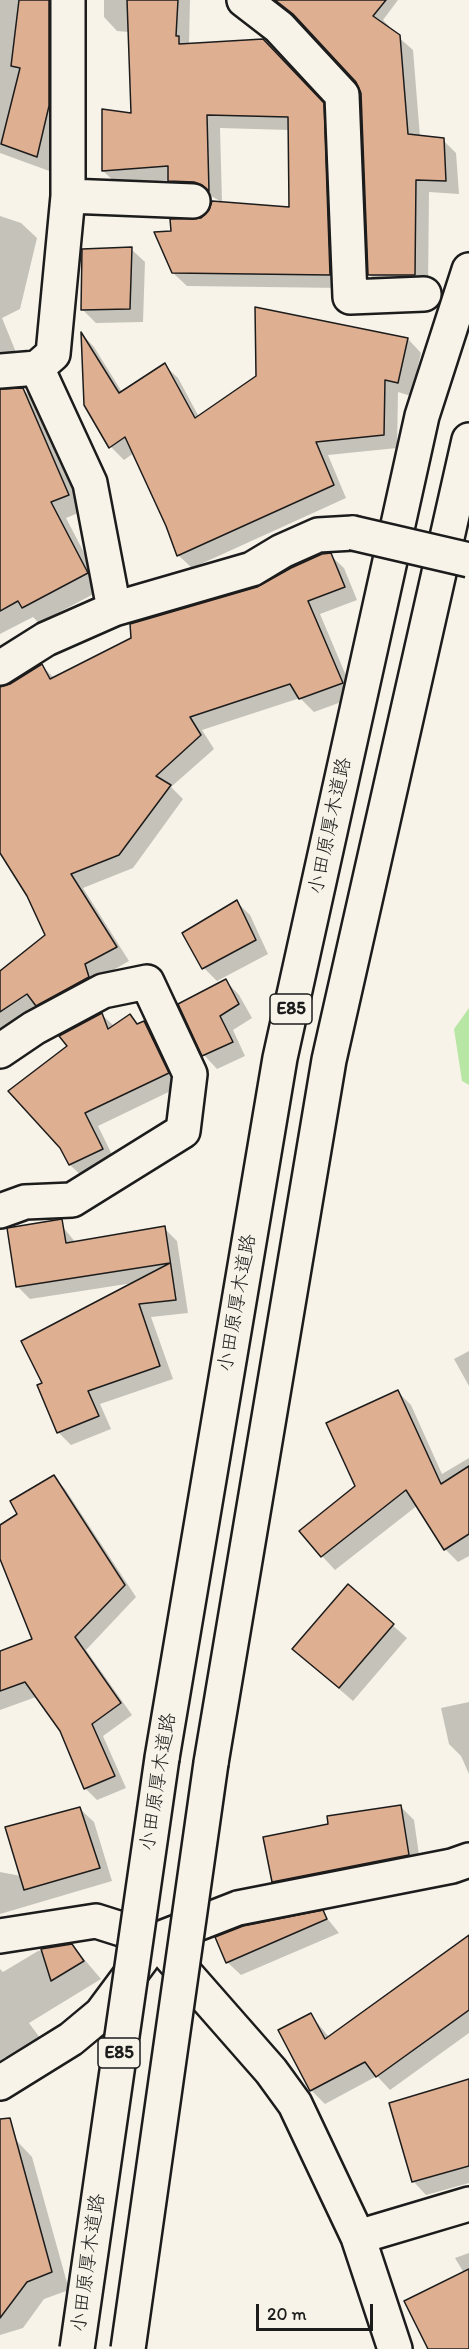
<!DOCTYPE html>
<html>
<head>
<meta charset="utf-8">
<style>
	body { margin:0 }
	#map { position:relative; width:469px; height:2349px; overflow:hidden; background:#f7f3e8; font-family:Itim,sans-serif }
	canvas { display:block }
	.scale { position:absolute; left:256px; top:2304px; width:117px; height:27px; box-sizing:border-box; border:3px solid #1c1c1c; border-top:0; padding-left:8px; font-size:18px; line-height:21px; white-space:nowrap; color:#1c1c1c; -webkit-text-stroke:4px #f7f3e8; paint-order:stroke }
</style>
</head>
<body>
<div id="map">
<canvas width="469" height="2349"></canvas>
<div class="scale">20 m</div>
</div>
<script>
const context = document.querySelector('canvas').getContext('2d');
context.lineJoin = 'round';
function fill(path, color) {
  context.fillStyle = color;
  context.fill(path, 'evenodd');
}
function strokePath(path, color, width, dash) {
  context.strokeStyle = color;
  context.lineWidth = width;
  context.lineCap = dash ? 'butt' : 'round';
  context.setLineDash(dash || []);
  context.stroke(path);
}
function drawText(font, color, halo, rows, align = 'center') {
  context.font = font + ' Itim,"Klee One",sans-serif';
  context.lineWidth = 4.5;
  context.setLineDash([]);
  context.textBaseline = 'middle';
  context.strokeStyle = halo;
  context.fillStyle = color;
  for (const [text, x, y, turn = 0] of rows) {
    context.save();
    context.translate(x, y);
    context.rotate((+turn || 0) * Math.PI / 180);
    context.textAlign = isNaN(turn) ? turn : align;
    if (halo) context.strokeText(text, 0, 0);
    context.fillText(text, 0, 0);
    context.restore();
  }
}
const green = new Path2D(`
	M 469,1008 L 469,1085 L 462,1081 L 454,1029 Z`);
const shadow = new Path2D(`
	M 0,0 L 64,0 L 52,172 L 0,153 Z
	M 104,0 L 190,0 L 189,44 L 277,54 L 337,118 L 343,288 L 187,286 L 173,273 L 172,233 L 203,219 L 291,209 L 289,130 L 220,128 L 222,202 L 209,195 L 184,194 L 170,180 L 117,184 L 103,171 L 132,115 L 129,32 L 117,31 L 104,17 Z
	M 276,0 L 398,0 L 383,20 L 389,26 L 388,28 L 413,50 L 420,137 L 443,140 L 456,153 L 459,194 L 429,192 L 428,288 L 383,288 L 369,274 L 362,94 L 357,81 L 304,24 Z
	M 0,216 L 21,223 L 37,238 L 20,309 L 2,318 L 22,367 L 0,377 Z
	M 131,249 L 145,262 L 143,322 L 96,323 L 82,309 Z
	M 83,335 L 94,347 L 122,392 L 164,365 L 178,378 L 199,417 L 408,339 L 421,353 L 411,396 L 398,392 L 397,448 L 328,455 L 346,498 L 192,568 L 178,555 L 134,453 L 124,460 L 111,447 L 85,405 Z
	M 23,389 L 39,405 L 83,511 L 66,518 L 103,589 L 39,623 L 33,617 L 0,634 L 0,390 Z
	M 330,555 L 344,568 L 357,600 L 320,614 L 355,697 L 314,712 L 300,698 L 202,730 L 214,749 L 171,787 L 183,799 L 133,868 L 83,888 L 129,961 L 0,1035 L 0,973 L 47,935 L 28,896 L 0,850 L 0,687 L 11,685 L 42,666 L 55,679 Z
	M 237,902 L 250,915 L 268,954 L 217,981 L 204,968 Z
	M 226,981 L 239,995 L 252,1018 L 233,1030 L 245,1056 L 217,1069 L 204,1055 L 180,1004 Z
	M 102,1015 L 114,1026 L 129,1016 L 139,1025 L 144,1022 L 158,1036 L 181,1086 L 98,1126 L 116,1163 L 84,1178 L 70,1165 L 61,1147 Z
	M 62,1226 L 76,1243 L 164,1228 L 177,1241 L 188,1313 L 151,1317 L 173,1379 L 100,1404 L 111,1429 L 71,1445 L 58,1432 L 44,1383 L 133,1283 L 30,1299 L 17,1286 Z
	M 469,1351 L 469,1386 L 454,1359 Z
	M 398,1392 L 411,1405 L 442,1474 L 469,1458 L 469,1556 L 458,1562 L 445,1549 L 418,1505 L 335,1570 L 322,1556 L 357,1487 Z
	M 54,1477 L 65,1489 L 136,1597 L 86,1650 L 132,1715 L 103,1736 L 126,1788 L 97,1800 L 85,1788 L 56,1697 L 0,1555 L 0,1536 Z
	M 348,1586 L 407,1638 L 353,1701 L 308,1662 Z
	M 0,1652 L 17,1667 L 36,1697 L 0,1710 Z
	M 469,1702 L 469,1774 L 461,1756 L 449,1744 L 441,1708 Z
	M 400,1806 L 414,1820 L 421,1869 L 287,1895 L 274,1881 L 330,1825 Z
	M 80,1809 L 94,1822 L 112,1881 L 0,1914 L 0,1872 L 21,1876 Z
	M 322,1912 L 339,1933 L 241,1975 L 227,1962 Z
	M 469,1937 L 469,2033 L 390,2090 L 377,2076 L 325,2104 L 311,2090 L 310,2014 L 329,2037 Z
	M 72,1945 L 101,1979 L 29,2023 L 46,2046 L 16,2069 L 5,2057 L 0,2061 L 0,1969 L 3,1972 L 38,1951 Z
	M 469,2081 L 469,2183 L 426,2195 L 413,2181 Z
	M 15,2139 L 32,2157 L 69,2290 L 44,2299 L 23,2328 L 0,2335 L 0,2143 Z
	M 469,2253 L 469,2349 L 430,2349 L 464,2273 L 455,2258 Z`);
const building = new Path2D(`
	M 19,0 L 49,0 L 49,106 L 37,157 L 1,144 L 20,68 L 11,66 Z
	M 127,0 L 178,0 L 176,36 L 179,36 L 179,44 L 263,39 L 324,103 L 330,275 L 172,273 L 154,232 L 171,231 L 170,219 L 201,218 L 209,210 L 212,201 L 289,207 L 288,117 L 207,115 L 209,191 L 202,185 L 194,182 L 168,181 L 168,166 L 102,171 L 102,109 L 131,113 Z
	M 275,0 L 386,0 L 373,16 L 400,35 L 408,134 L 444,138 L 446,181 L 416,180 L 415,275 L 368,275 L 361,93 L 356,82 L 293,14 Z
	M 132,247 L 130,309 L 81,310 L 82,249 Z
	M 255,307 L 408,338 L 398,383 L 385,380 L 384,435 L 316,442 L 334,485 L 177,556 L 166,526 L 125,437 L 109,448 L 84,405 L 81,332 L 119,393 L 165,363 L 195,418 L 256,376 Z
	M 23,388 L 69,495 L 51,502 L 88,573 L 22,608 L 18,601 L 0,611 L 0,389 Z
	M 331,553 L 345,587 L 308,601 L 343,683 L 299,699 L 290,684 L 190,717 L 201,735 L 156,776 L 171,785 L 119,855 L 71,874 L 117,947 L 85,964 L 89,977 L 36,1006 L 27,994 L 0,1012 L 0,971 L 45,935 L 27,896 L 0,853 L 0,687 L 10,684 L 42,664 L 50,679 L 131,638 L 130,624 L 257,587 L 291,568 L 322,554 Z
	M 237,900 L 256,940 L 202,969 L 182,933 Z
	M 226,979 L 239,1004 L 220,1016 L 233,1042 L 202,1056 L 178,1004 Z
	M 102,1013 L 108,1029 L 130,1014 L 137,1024 L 144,1021 L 169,1073 L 85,1113 L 103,1149 L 69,1165 L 60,1148 L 8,1091 L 67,1046 L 59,1036 Z
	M 62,1219 L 66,1243 L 165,1226 L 176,1300 L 139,1304 L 160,1366 L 88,1391 L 99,1416 L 57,1433 L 37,1385 L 42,1383 L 21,1341 L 170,1263 L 16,1287 L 7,1228 Z
	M 398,1390 L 441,1484 L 469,1466 L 469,1534 L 444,1550 L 406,1490 L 321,1557 L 299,1531 L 355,1486 L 326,1423 Z
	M 54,1475 L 125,1585 L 75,1637 L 121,1703 L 92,1724 L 115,1776 L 84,1789 L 60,1731 L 25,1682 L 0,1691 L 0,1651 L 32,1639 L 0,1559 L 0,1525 L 17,1514 L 10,1501 Z
	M 348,1584 L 394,1624 L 339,1688 L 292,1649 Z
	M 401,1805 L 409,1855 L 272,1882 L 263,1837 L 328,1824 L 327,1816 Z
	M 80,1807 L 100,1868 L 24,1890 L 5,1827 Z
	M 323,1910 L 327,1919 L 226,1963 L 215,1937 L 243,1926 Z
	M 469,1935 L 469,2010 L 376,2077 L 365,2062 L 310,2091 L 278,2030 L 311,2013 L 325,2039 Z
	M 72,1944 L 84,1961 L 51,1981 L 41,1949 Z
	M 469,2079 L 469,2166 L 412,2182 L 389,2103 Z
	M 10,2118 L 52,2272 L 27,2282 L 0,2318 L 0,2119 Z
	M 469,2269 L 469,2349 L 428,2349 L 404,2301 Z`);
const minor = new Path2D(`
	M 68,0 L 68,196 L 53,354 L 37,368 L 90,483 L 114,609
	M 244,0 L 279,27 L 342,95 L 350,297 L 424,294
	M 68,196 L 193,201
	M 0,371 L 37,368
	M 0,668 L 46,639 L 114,609 L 252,569 L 282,551 L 318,535 L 353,533
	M 0,1051 L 34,1028 L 103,991 L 147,982 L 190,1074 L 183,1131 L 72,1200 L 25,1202 L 0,1211
	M 0,1936 L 96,1921 L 156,1940 L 271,2071 L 295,2104 L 358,2237 L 395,2349
	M 0,2083 L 71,2039 L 101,2014 L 156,1940 L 238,1908 L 452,1866 L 469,1860
	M 358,2237 L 469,2204`);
const highway = new Path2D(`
	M 162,1758 L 280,1058 L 422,416 L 469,270
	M 211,1763 L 329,1060 L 469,440`);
const minorBridge = new Path2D(`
	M 353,533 L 469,560`);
const highwayBridge = new Path2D(`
	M 77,2349 L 162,1758
	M 128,2349 L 211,1763`);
const shields = [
	[291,1009,42],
	[119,2053,42]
];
const shieldNames = [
	["E85",291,1009],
	["E85",119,2053]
];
const streetNames = [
	["小田原厚木道路",331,826,-78],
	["小田原厚木道路",238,1303,-80],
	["小田原厚木道路",159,1782,-81],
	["小田原厚木道路",89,2263,-82]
];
fill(green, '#b8e6a4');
fill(shadow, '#0003');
fill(building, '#dfaf91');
strokePath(building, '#1c1c1c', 1.5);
strokePath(minor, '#1c1c1c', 38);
strokePath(highway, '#1c1c1c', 38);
strokePath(minor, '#f7f3e8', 33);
strokePath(highway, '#f7f3e8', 33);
strokePath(minorBridge, '#1c1c1c', 38, []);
strokePath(highwayBridge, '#1c1c1c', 38, []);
strokePath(minorBridge, '#f7f3e8', 33);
strokePath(highwayBridge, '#f7f3e8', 33);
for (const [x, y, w] of shields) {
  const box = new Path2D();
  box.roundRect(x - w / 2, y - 15, w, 30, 4.5);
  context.fillStyle = '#f7f3e8';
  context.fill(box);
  strokePath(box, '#1c1c1c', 1.5);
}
drawText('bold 18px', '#1c1c1c', null, shieldNames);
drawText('20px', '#1c1c1c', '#f7f3e8', streetNames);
</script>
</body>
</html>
